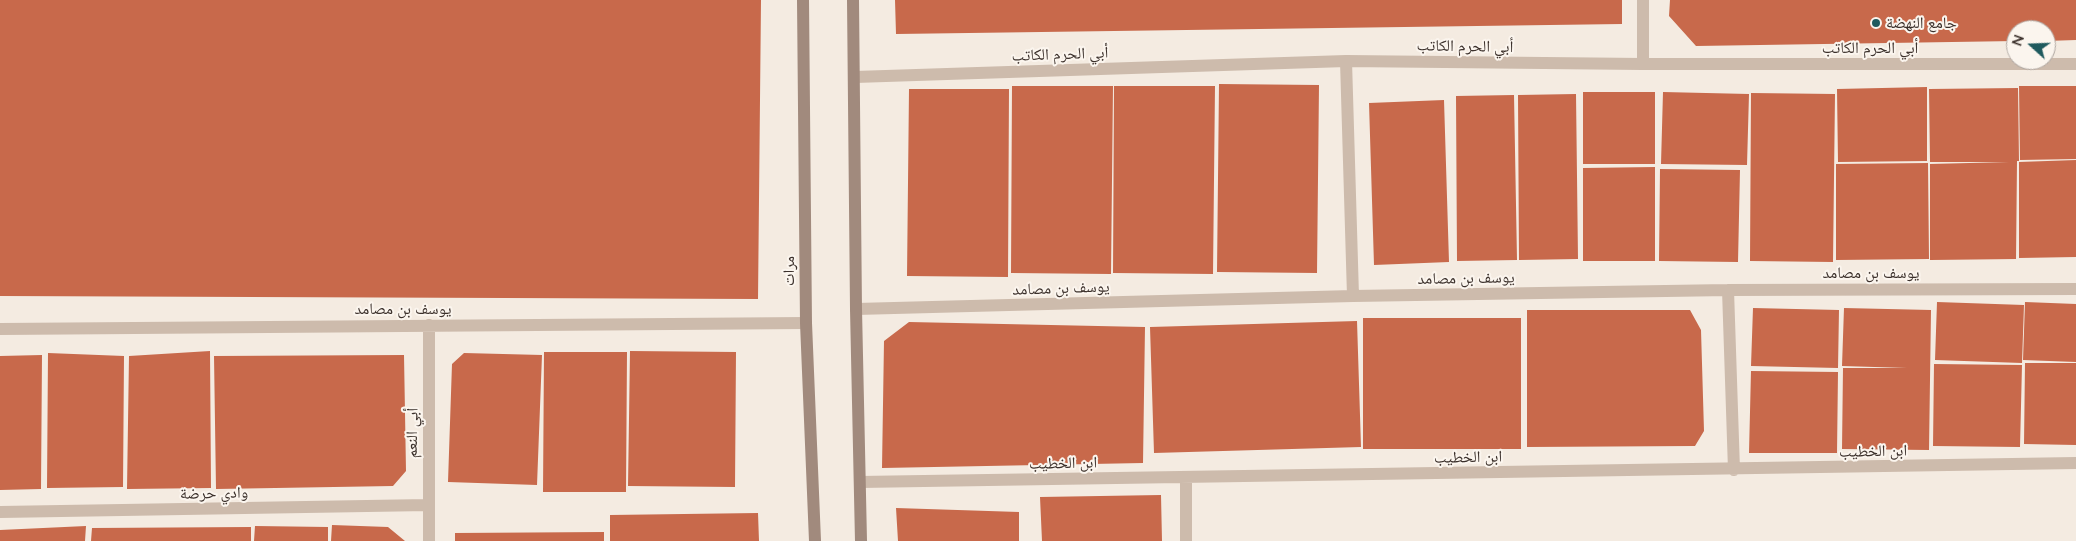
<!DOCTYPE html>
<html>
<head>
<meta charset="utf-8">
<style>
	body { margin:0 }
	#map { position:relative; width:2076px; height:541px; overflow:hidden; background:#f4ebe1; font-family:Lato,sans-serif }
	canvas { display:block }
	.north { position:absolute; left:2006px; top:20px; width:50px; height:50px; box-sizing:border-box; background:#fbf5ee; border:1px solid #aea6a0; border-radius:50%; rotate:290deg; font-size:14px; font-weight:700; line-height:20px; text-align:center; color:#3b302b }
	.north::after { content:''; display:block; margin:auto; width:18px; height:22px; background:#1f5a5e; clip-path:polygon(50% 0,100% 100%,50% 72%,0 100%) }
</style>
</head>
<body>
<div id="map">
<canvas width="2076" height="541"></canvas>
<div class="north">N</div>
</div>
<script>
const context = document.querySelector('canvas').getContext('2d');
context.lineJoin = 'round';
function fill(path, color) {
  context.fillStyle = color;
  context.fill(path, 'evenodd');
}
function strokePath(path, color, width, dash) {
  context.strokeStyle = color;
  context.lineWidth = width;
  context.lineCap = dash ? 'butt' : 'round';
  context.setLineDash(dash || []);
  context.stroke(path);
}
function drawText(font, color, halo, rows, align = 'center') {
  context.font = font + ' Lato,"Noto Naskh Arabic",sans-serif';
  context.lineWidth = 4;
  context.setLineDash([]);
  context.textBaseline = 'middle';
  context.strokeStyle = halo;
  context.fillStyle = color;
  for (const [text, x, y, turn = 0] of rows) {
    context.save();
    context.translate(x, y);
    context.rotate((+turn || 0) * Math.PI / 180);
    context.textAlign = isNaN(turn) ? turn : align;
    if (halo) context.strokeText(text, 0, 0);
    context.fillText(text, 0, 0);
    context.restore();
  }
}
const building = new Path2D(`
	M 0,0 L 761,0 L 758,299 L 0,296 Z
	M 895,0 L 1622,0 L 1622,24 L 896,34 Z
	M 1670,0 L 2076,0 L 2076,40 L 2046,41 L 2046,30 L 2016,30 L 2016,41 L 1696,46 L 1669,16 Z
	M 1219,84 L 1319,85 L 1317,273 L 1217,272 Z
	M 1012,86 L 1113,86 L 1111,274 L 1011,273 Z
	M 1114,86 L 1215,86 L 1213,274 L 1113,273 Z
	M 2019,86 L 2076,86 L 2076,159 L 2020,160 Z
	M 1927,87 L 1927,161 L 1838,162 L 1837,89 Z
	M 2018,88 L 2019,161 L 2017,161 L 2016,259 L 1930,260 L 1930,164 L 2009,162 L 1930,162 L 1929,89 Z
	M 909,89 L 1009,89 L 1008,277 L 907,276 Z
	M 1583,92 L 1655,92 L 1655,164 L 1583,164 Z
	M 1663,92 L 1749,94 L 1747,165 L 1661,164 Z
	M 1751,93 L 1835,94 L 1833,262 L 1750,261 Z
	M 1576,94 L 1578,259 L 1519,260 L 1518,95 Z
	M 1514,95 L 1517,260 L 1457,261 L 1456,96 Z
	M 1444,100 L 1449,262 L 1374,265 L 1369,103 Z
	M 2076,160 L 2076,257 L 2019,258 L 2019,162 Z
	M 1928,163 L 1929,259 L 1836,260 L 1836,164 Z
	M 1655,167 L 1655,261 L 1583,261 L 1583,168 Z
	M 1660,169 L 1740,170 L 1738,262 L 1659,261 Z
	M 1937,302 L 2024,305 L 2022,363 L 1935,360 Z
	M 2025,302 L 2076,304 L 2076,362 L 2023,360 Z
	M 1753,308 L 1839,310 L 1838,368 L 1751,366 Z
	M 1844,308 L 1931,310 L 1929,450 L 1842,449 L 1843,368 L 1907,368 L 1842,366 Z
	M 1527,310 L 1690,310 L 1701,330 L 1704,431 L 1695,446 L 1527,447 Z
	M 1363,318 L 1521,318 L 1521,449 L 1363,449 Z
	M 1357,321 L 1361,447 L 1154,453 L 1150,327 Z
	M 909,322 L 1145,327 L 1143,463 L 882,468 L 884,341 Z
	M 210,351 L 211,488 L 127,489 L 129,356 Z
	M 630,351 L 736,352 L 735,487 L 628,486 Z
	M 544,352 L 627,352 L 626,492 L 543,492 Z
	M 48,353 L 124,356 L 123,487 L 47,488 Z
	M 464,353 L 542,355 L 537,485 L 448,482 L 452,364 Z
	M 42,355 L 41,489 L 0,490 L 0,356 Z
	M 404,355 L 406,471 L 393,486 L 216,489 L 214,356 Z
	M 2025,363 L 2076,363 L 2076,445 L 2024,444 Z
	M 1934,364 L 2022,365 L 2020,447 L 1933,446 Z
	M 1751,371 L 1838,372 L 1837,453 L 1749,453 Z
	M 1161,495 L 1162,541 L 1042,541 L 1040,497 Z
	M 896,508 L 1019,512 L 1019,541 L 898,541 Z
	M 758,513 L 759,541 L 610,541 L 610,515 Z
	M 332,525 L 388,527 L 405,541 L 331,541 Z
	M 86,526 L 85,541 L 0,541 L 0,530 Z
	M 255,526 L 328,527 L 328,541 L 254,541 Z
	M 251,527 L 251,541 L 91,541 L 92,528 Z
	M 604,532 L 604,541 L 455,541 L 455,533 Z`);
const street = new Path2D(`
	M 1346,61 L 1353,296
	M 1643,64 L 1643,0
	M 855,77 L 1346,61 L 1643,64 L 2076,64
	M 1728,290 L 1734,470
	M 856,309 L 1353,296 L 1728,290 L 2076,289
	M 0,329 L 806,323
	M 1186,477 L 1186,541
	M 860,482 L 2076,463
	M 0,512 L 428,505
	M 429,541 L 429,325`);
const secondary = new Path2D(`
	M 803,0 L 806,323 L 815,541
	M 853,0 L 856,309 L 861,541`);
const markers = [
	[1876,23,5,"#1f5a5e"]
];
const poiNames = [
	["جامع النهضة",1886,23]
];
const streetNames = [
	["أبي الحرم الكاتب",1465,46,1],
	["أبي الحرم الكاتب",1870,48],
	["أبي الحرم الكاتب",1060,54,-2],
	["مرات",789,271,-90],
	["يوسف بن مصامد",1871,273],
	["يوسف بن مصامد",1466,278,-1],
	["يوسف بن مصامد",1061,288,-2],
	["يوسف بن مصامد",403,309],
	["أبي النعم",412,433,-89],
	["ابن الخطيب",1873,451,-1],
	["ابن الخطيب",1468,457,-1],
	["ابن الخطيب",1063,463,-1],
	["وادي حرضة",214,493,-1]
];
fill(building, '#c8694b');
strokePath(street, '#cdbbac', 12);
strokePath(secondary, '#a18a7d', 12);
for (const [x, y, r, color] of markers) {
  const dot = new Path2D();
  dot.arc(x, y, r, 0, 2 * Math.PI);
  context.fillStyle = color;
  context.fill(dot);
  strokePath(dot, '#fbf5ee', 2);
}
drawText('16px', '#3b302b', '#fbf5ee', poiNames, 'left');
drawText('16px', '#3b302b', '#fbf5ee', streetNames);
</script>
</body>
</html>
